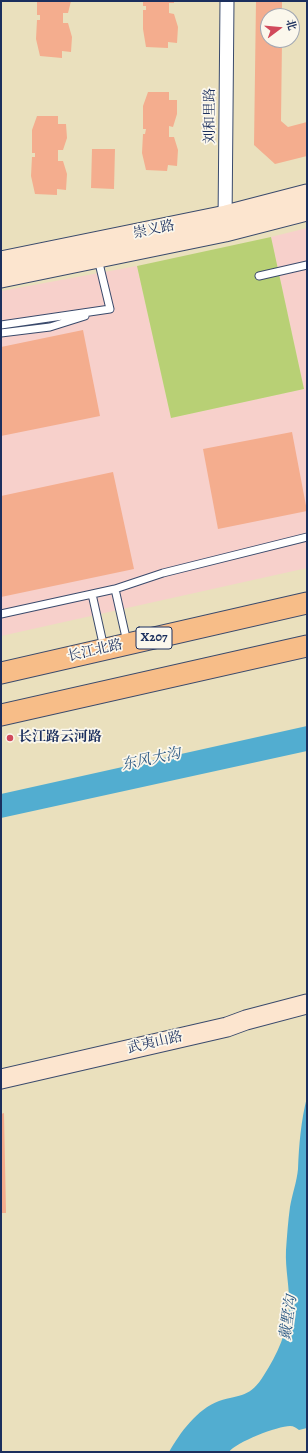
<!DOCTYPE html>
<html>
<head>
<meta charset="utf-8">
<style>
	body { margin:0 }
	#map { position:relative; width:308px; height:1453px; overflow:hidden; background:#eae0bd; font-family:Alegreya,"Noto Serif SC",serif }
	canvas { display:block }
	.frame { position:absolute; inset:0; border:2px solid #1b2f5e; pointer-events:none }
	.north { position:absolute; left:260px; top:8px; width:40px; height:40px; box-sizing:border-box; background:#fbf7ec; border:1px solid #a1a7b3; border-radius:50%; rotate:74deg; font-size:11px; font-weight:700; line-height:16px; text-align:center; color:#1b2f5e }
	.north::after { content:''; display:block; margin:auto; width:14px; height:18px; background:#d1495b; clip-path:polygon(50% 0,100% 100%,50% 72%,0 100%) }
</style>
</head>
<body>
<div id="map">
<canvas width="308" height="1453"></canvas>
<div class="frame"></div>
<div class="north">北</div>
</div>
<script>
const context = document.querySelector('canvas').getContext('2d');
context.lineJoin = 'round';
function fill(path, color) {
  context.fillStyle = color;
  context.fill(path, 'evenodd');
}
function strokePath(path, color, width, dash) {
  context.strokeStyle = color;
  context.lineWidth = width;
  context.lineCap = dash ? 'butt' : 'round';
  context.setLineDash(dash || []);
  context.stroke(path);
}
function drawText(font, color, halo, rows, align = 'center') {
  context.font = font + ' Alegreya,"Noto Serif SC",serif';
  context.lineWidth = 3.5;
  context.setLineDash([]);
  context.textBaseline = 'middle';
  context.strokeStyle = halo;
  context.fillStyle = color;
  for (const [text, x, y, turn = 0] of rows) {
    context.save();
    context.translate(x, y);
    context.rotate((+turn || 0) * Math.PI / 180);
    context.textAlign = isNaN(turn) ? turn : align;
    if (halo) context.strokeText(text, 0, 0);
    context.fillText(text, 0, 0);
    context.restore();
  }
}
const built = new Path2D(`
	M 307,228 L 307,568 L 1,636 L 1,291 L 137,266 L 171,418 L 304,389 L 271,237 Z`);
const green = new Path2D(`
	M 271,237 L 304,389 L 171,418 L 137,266 Z`);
const water = new Path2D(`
	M 307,726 L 307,751 L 1,818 L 1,794 Z
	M 307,1097 L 307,1428 L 299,1430 C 296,1428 294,1426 290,1426 C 278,1426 236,1442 229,1452 L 169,1452 C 180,1433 197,1409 219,1401 C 241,1394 250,1398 264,1375 C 277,1355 288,1331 289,1307 C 290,1288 285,1269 286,1250 C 287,1236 288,1221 290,1207 C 292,1195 297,1181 298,1169 C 299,1144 301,1121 307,1097 Z`);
const building = new Path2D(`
	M 37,1 L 71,1 L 68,13 L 63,13 L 63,23 L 68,23 L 72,37 L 71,52 L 62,51 L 62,58 L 40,56 L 36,39 L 37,20 L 40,20 L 40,15 L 37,15 Z
	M 143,1 L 174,1 L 174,3 L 169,3 L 169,13 L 174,14 L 178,27 L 177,43 L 168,42 L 168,48 L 146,47 L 143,29 L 143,10 L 146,10 L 146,6 L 143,6 Z
	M 256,1 L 282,1 L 282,16 L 268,16 L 268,40 L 282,40 L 281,121 L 288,127 L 307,122 L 307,156 L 275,164 L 254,145 Z
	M 148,92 L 169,92 L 169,100 L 177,100 L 177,114 L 173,127 L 169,126 L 169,137 L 174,137 L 178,150 L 177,166 L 168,165 L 167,171 L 146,170 L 142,153 L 143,134 L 145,134 L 146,129 L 143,129 L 143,106 Z
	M 37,116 L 58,116 L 58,124 L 66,124 L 67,138 L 63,150 L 58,150 L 58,161 L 63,161 L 67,174 L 66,190 L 57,189 L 57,195 L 35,194 L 31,176 L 32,157 L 35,157 L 35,153 L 32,153 L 32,130 Z
	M 92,149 L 115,149 L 114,189 L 91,188 Z
	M 83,330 L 100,416 L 1,436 L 1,347 Z
	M 292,432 L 307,511 L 218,529 L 203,449 Z
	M 113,472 L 134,569 L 1,597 L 1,496 Z
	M 4,1113 L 6,1213 L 1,1213 L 1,1114 Z`);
const lane = new Path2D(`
	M 259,276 L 307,265
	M 1,325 L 110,309 L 98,259
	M 1,333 L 50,327 L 85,316
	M 115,589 L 127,642
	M 92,594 L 104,648
	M 1,614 L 115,589 L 163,573 L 307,537`);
const street = new Path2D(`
	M 225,223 L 227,1`);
const secondary = new Path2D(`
	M 1,261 L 226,215 L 307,194
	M 1,278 L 225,232 L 307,211
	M 1,1079 L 227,1027 L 246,1020 L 307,1004`);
const primary = new Path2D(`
	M 1,673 L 307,603
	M 1,715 L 307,646`);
const markers = [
	[10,738,4,"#d1495b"]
];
const shields = [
	[154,638,36]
];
const shieldNames = [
	["X207",154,638]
];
const streetNames = [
	["刘和里路",211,116,-90],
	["崇义路",154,230,-12],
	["长江北路",95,651,-13],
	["武夷山路",155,1043,-13]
];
const poiNames = [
	["长江路云河路",18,738]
];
const waterNames = [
	["东风大沟",151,760,-12],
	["戴墅沟",289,1318,-82]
];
fill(built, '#f7d0cb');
fill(green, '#b8d075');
fill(water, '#52add0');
fill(building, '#f4ad8e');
strokePath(lane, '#3a4a6c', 9);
strokePath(street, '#3a4a6c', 15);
strokePath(secondary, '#3a4a6c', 21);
strokePath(primary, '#3a4a6c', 23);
strokePath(lane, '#fff', 7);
strokePath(street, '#fff', 13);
strokePath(secondary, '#fce5cf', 19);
strokePath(primary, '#f7bd88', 21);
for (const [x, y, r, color] of markers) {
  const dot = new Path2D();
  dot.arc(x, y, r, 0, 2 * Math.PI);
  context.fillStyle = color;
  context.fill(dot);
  strokePath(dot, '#fbf7ec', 1.5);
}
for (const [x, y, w] of shields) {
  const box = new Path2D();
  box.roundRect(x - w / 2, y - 11, w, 22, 3);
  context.fillStyle = '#fbf7ec';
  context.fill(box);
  strokePath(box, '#1b2f5e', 1);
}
drawText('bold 13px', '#1b2f5e', null, shieldNames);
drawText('14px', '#1b2f5e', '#fbf7ec', streetNames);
drawText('bold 14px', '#1b2f5e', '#fbf7ec', poiNames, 'left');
drawText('italic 15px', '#2e5b86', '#fbf7ec', waterNames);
</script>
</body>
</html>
